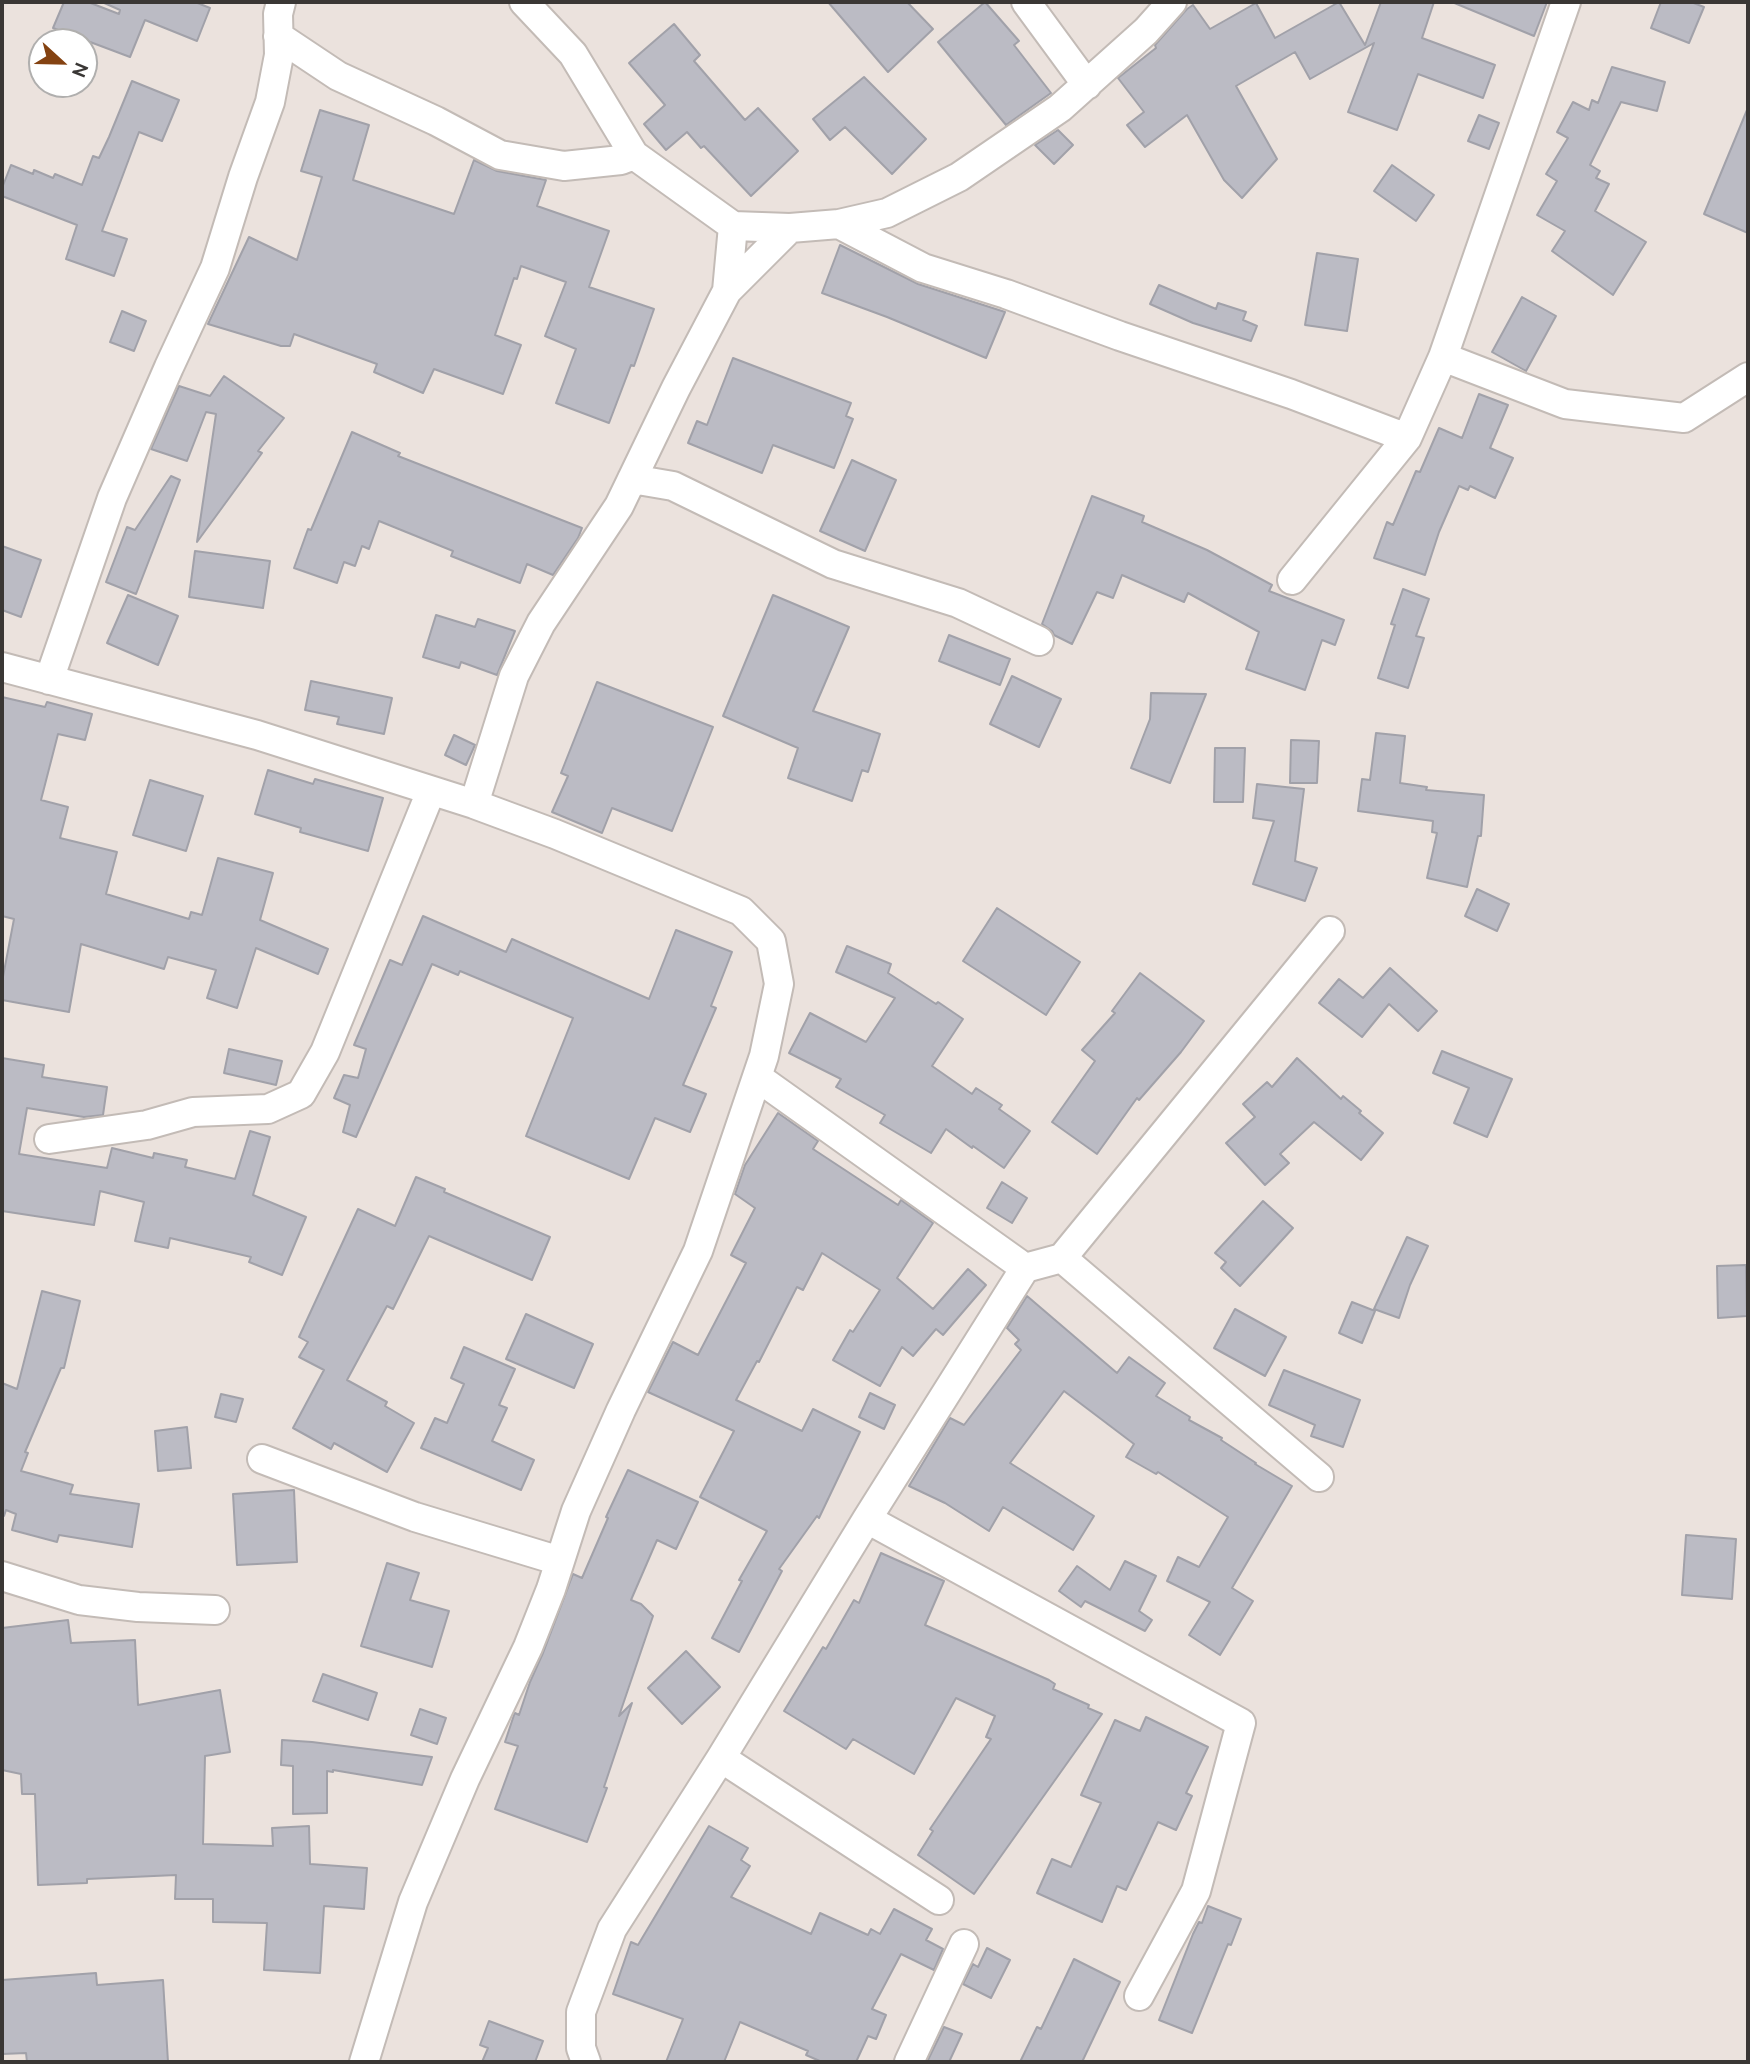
<!DOCTYPE html>
<html>
<head>
<meta charset="utf-8">
<style>
	body { margin:0 }
	#map { position:relative; width:1750px; height:2064px; overflow:hidden; background:#ebe2dd; font-family:Ubuntu,sans-serif }
	canvas { display:block }
	.frame { position:absolute; inset:0; border:4px solid #3a3735; pointer-events:none }
	.north { position:absolute; left:28px; top:28px; width:70px; height:70px; box-sizing:border-box; background:#fff; border:2px solid #b0afae; border-radius:50%; rotate:112deg; font-size:19px; font-weight:700; line-height:28px; text-align:center; color:#3a3735 }
	.north::after { content:''; display:block; margin:auto; width:24px; height:32px; background:#844211; clip-path:polygon(50% 0,100% 100%,50% 72%,0 100%) }
</style>
</head>
<body>
<div id="map">
<canvas width="1750" height="2064"></canvas>
<div class="frame"></div>
<div class="north">N</div>
</div>
<script>
const context = document.querySelector('canvas').getContext('2d');
context.lineJoin = 'round';
function fill(path, color) {
  context.fillStyle = color;
  context.fill(path, 'evenodd');
}
function strokePath(path, color, width, dash) {
  context.strokeStyle = color;
  context.lineWidth = width;
  context.lineCap = dash ? 'butt' : 'round';
  context.setLineDash(dash || []);
  context.stroke(path);
}
const building = new Path2D(`
	M 64,2 L 88,2 L 119,14 L 120,10 L 102,2 L 195,2 L 210,8 L 197,41 L 145,20 L 130,57 L 53,28 Z
	M 828,2 L 907,2 L 933,29 L 888,72 Z
	M 985,2 L 1019,41 L 1014,45 L 1051,93 L 1006,125 L 938,42 Z
	M 1339,2 L 1365,45 L 1381,2 L 1434,2 L 1422,38 L 1495,65 L 1483,98 L 1418,74 L 1397,130 L 1348,112 L 1374,43 L 1310,79 L 1295,52 L 1236,86 L 1277,159 L 1242,198 L 1224,180 L 1187,115 L 1145,147 L 1127,125 L 1144,112 L 1118,78 L 1156,48 L 1155,45 L 1187,9 L 1193,5 L 1210,29 L 1256,3 L 1275,38 Z
	M 1452,2 L 1547,2 L 1534,36 Z
	M 1661,2 L 1691,2 L 1704,7 L 1689,43 L 1651,28 Z
	M 674,24 L 700,55 L 694,61 L 745,120 L 758,108 L 798,151 L 751,196 L 704,146 L 701,148 L 687,132 L 666,150 L 644,124 L 665,105 L 629,63 Z
	M 1612,67 L 1665,82 L 1657,111 L 1621,102 L 1590,165 L 1600,171 L 1596,178 L 1609,184 L 1595,211 L 1646,242 L 1613,295 L 1552,251 L 1565,231 L 1537,215 L 1557,181 L 1546,174 L 1568,138 L 1557,132 L 1573,102 L 1589,110 L 1592,100 L 1598,103 Z
	M 864,77 L 926,139 L 892,174 L 845,127 L 830,140 L 813,119 Z
	M 132,81 L 179,100 L 162,141 L 139,132 L 102,231 L 127,239 L 114,276 L 66,259 L 77,225 L 2,196 L 2,188 L 11,165 L 33,174 L 34,170 L 53,178 L 55,174 L 82,185 L 93,156 L 99,158 L 109,137 Z
	M 320,110 L 369,125 L 353,180 L 454,214 L 474,160 L 497,171 L 546,180 L 537,206 L 609,231 L 589,287 L 654,309 L 634,366 L 631,365 L 609,423 L 556,403 L 576,349 L 545,336 L 566,282 L 521,266 L 517,279 L 514,278 L 495,335 L 521,345 L 503,394 L 434,369 L 423,393 L 374,372 L 377,364 L 294,334 L 290,346 L 281,346 L 208,324 L 249,237 L 297,260 L 322,177 L 301,171 Z
	M 1747,110 L 1748,110 L 1748,233 L 1704,214 Z
	M 1479,115 L 1499,123 L 1489,149 L 1468,141 Z
	M 1058,130 L 1073,145 L 1054,164 L 1035,145 Z
	M 1392,165 L 1434,195 L 1416,221 L 1374,191 Z
	M 840,245 L 918,284 L 1005,312 L 986,358 L 887,317 L 822,293 Z
	M 1317,253 L 1358,259 L 1347,331 L 1305,325 Z
	M 1159,285 L 1216,309 L 1218,303 L 1246,312 L 1243,320 L 1257,326 L 1251,341 L 1193,323 L 1150,304 Z
	M 1522,297 L 1556,316 L 1526,371 L 1492,352 Z
	M 122,311 L 146,321 L 134,351 L 110,342 Z
	M 733,358 L 851,403 L 846,416 L 853,419 L 834,468 L 773,445 L 762,473 L 688,443 L 697,421 L 707,425 Z
	M 224,376 L 284,418 L 258,451 L 262,453 L 197,542 L 216,414 L 206,412 L 187,461 L 151,449 L 179,386 L 210,396 Z
	M 1479,394 L 1508,405 L 1490,448 L 1513,458 L 1495,498 L 1470,486 L 1468,490 L 1459,486 L 1439,532 L 1425,575 L 1374,558 L 1387,522 L 1393,525 L 1416,471 L 1420,472 L 1439,428 L 1462,438 Z
	M 352,432 L 400,453 L 398,456 L 582,528 L 578,538 L 553,575 L 527,564 L 520,583 L 451,556 L 453,551 L 379,521 L 369,549 L 362,546 L 355,566 L 344,562 L 337,583 L 294,568 L 308,529 L 311,530 Z
	M 852,460 L 896,480 L 865,551 L 820,531 Z
	M 171,476 L 180,480 L 136,594 L 106,582 L 127,527 L 135,530 Z
	M 1092,496 L 1144,516 L 1142,522 L 1207,550 L 1272,585 L 1269,591 L 1344,620 L 1335,645 L 1322,640 L 1305,690 L 1246,669 L 1259,632 L 1188,593 L 1184,602 L 1122,575 L 1113,598 L 1097,592 L 1072,644 L 1054,635 L 1052,631 L 1042,624 Z
	M 2,546 L 41,560 L 21,617 L 2,610 Z
	M 195,551 L 270,561 L 263,608 L 189,597 Z
	M 1403,589 L 1429,599 L 1416,636 L 1424,638 L 1408,688 L 1378,678 L 1395,625 L 1391,624 Z
	M 128,595 L 178,616 L 158,665 L 107,643 Z
	M 773,595 L 849,627 L 813,711 L 880,734 L 868,772 L 862,770 L 852,801 L 788,778 L 798,748 L 723,716 Z
	M 436,615 L 475,627 L 478,619 L 515,631 L 497,675 L 461,662 L 459,668 L 423,657 Z
	M 949,635 L 1010,659 L 1000,685 L 939,661 Z
	M 1012,676 L 1061,699 L 1039,747 L 990,724 Z
	M 311,681 L 392,698 L 384,734 L 337,724 L 339,717 L 305,710 Z
	M 597,682 L 713,727 L 672,831 L 612,808 L 602,833 L 552,812 L 568,776 L 561,773 Z
	M 1151,693 L 1206,694 L 1170,783 L 1131,768 L 1150,719 Z
	M 2,697 L 45,707 L 47,702 L 92,714 L 85,740 L 58,734 L 41,800 L 68,807 L 60,838 L 117,852 L 106,894 L 189,919 L 191,912 L 202,915 L 218,858 L 273,873 L 260,920 L 328,949 L 318,974 L 256,948 L 237,1008 L 207,998 L 216,970 L 168,957 L 164,969 L 81,944 L 69,1012 L 2,1000 L 2,982 L 14,919 L 2,916 Z
	M 1376,733 L 1405,736 L 1400,783 L 1427,787 L 1426,790 L 1484,795 L 1481,836 L 1478,836 L 1467,887 L 1427,878 L 1437,833 L 1432,832 L 1433,821 L 1358,811 L 1362,779 L 1370,780 Z
	M 454,735 L 475,745 L 466,765 L 445,755 Z
	M 1291,740 L 1319,741 L 1317,783 L 1290,783 Z
	M 1215,748 L 1245,748 L 1243,802 L 1214,802 Z
	M 268,770 L 313,784 L 315,779 L 383,798 L 368,851 L 300,832 L 301,828 L 255,814 Z
	M 150,780 L 203,796 L 186,851 L 133,835 Z
	M 1257,784 L 1304,789 L 1295,861 L 1317,868 L 1305,901 L 1253,884 L 1274,821 L 1253,818 Z
	M 1477,889 L 1509,904 L 1497,931 L 1465,916 Z
	M 997,908 L 1080,962 L 1046,1015 L 963,961 Z
	M 423,916 L 506,952 L 512,939 L 649,999 L 676,930 L 732,952 L 711,1006 L 716,1008 L 683,1085 L 706,1094 L 690,1132 L 655,1118 L 629,1179 L 526,1136 L 573,1018 L 460,971 L 458,975 L 432,964 L 356,1137 L 343,1132 L 350,1105 L 334,1098 L 344,1075 L 358,1078 L 366,1049 L 354,1045 L 390,960 L 402,965 Z
	M 847,946 L 891,964 L 888,973 L 936,1004 L 938,1002 L 963,1019 L 932,1066 L 972,1094 L 976,1088 L 1002,1105 L 999,1109 L 1030,1131 L 1004,1168 L 973,1146 L 972,1148 L 946,1129 L 931,1153 L 880,1123 L 885,1115 L 836,1087 L 841,1079 L 789,1053 L 810,1013 L 866,1042 L 895,998 L 836,972 Z
	M 1390,968 L 1437,1011 L 1418,1031 L 1389,1004 L 1362,1037 L 1319,1003 L 1339,979 L 1363,998 Z
	M 1140,973 L 1204,1021 L 1181,1052 L 1139,1100 L 1137,1098 L 1097,1154 L 1052,1122 L 1095,1061 L 1082,1050 L 1115,1013 L 1112,1011 Z
	M 229,1049 L 282,1061 L 276,1085 L 224,1073 Z
	M 1442,1051 L 1512,1079 L 1487,1137 L 1454,1123 L 1469,1088 L 1433,1073 Z
	M 2,1058 L 44,1065 L 42,1077 L 107,1087 L 103,1115 L 84,1117 L 27,1108 L 19,1154 L 107,1168 L 112,1148 L 153,1158 L 154,1153 L 187,1160 L 185,1167 L 235,1179 L 250,1131 L 270,1137 L 253,1195 L 306,1217 L 282,1275 L 249,1262 L 251,1257 L 170,1238 L 168,1248 L 135,1241 L 144,1202 L 100,1191 L 94,1225 L 2,1211 Z
	M 1297,1058 L 1341,1099 L 1343,1096 L 1361,1111 L 1359,1113 L 1383,1133 L 1361,1160 L 1314,1122 L 1280,1154 L 1289,1163 L 1265,1185 L 1226,1143 L 1255,1117 L 1243,1104 L 1267,1082 L 1272,1087 Z
	M 778,1113 L 818,1141 L 813,1149 L 898,1205 L 901,1200 L 933,1223 L 897,1278 L 933,1309 L 968,1269 L 986,1285 L 943,1335 L 936,1329 L 913,1356 L 902,1347 L 880,1386 L 833,1360 L 850,1330 L 853,1332 L 880,1290 L 822,1253 L 803,1290 L 797,1287 L 759,1362 L 757,1361 L 736,1400 L 802,1431 L 813,1409 L 860,1432 L 819,1518 L 817,1516 L 779,1569 L 782,1571 L 739,1652 L 712,1638 L 742,1581 L 739,1580 L 767,1531 L 700,1497 L 734,1431 L 648,1392 L 673,1342 L 698,1355 L 746,1263 L 731,1255 L 755,1208 L 735,1194 L 745,1165 Z
	M 416,1177 L 445,1189 L 444,1192 L 550,1237 L 532,1280 L 429,1236 L 393,1309 L 387,1306 L 347,1380 L 387,1402 L 385,1406 L 414,1423 L 387,1472 L 334,1443 L 331,1449 L 293,1428 L 324,1370 L 299,1357 L 308,1342 L 299,1337 L 358,1209 L 395,1226 Z
	M 1002,1182 L 1027,1198 L 1012,1223 L 987,1208 Z
	M 1263,1201 L 1293,1228 L 1240,1286 L 1221,1268 L 1226,1262 L 1215,1253 Z
	M 1407,1237 L 1428,1246 L 1410,1285 L 1399,1318 L 1374,1309 Z
	M 1746,1265 L 1747,1316 L 1718,1318 L 1717,1266 Z
	M 42,1291 L 80,1301 L 64,1368 L 61,1368 L 25,1452 L 28,1453 L 21,1471 L 73,1485 L 70,1494 L 139,1504 L 132,1547 L 59,1535 L 57,1542 L 12,1530 L 16,1514 L 6,1510 L 4,1516 L 2,1516 L 2,1383 L 17,1389 Z
	M 1027,1296 L 1117,1373 L 1129,1357 L 1165,1383 L 1156,1396 L 1190,1417 L 1189,1420 L 1222,1438 L 1221,1440 L 1256,1463 L 1255,1464 L 1292,1486 L 1232,1588 L 1253,1601 L 1220,1655 L 1189,1635 L 1210,1602 L 1167,1581 L 1178,1557 L 1199,1567 L 1228,1517 L 1158,1472 L 1156,1474 L 1126,1457 L 1134,1444 L 1064,1391 L 1010,1463 L 1094,1516 L 1073,1550 L 1003,1507 L 989,1531 L 945,1503 L 909,1486 L 950,1418 L 964,1425 L 1021,1350 L 1015,1344 L 1019,1340 L 1007,1328 Z
	M 1352,1302 L 1375,1311 L 1362,1343 L 1339,1333 Z
	M 1235,1309 L 1286,1337 L 1265,1376 L 1214,1348 Z
	M 526,1314 L 593,1344 L 574,1388 L 506,1359 Z
	M 464,1347 L 515,1369 L 499,1405 L 507,1408 L 492,1441 L 534,1460 L 521,1490 L 421,1448 L 435,1418 L 447,1423 L 464,1384 L 451,1378 Z
	M 1284,1370 L 1360,1400 L 1343,1447 L 1311,1436 L 1315,1425 L 1269,1405 Z
	M 870,1393 L 895,1405 L 884,1429 L 859,1417 Z
	M 221,1394 L 243,1399 L 236,1422 L 215,1417 Z
	M 187,1427 L 191,1468 L 158,1471 L 155,1431 Z
	M 628,1470 L 698,1502 L 676,1549 L 657,1540 L 631,1600 L 641,1604 L 653,1616 L 619,1716 L 632,1703 L 604,1787 L 607,1788 L 587,1842 L 495,1809 L 518,1746 L 505,1742 L 514,1715 L 515,1713 L 519,1715 L 530,1682 L 543,1653 L 573,1574 L 582,1578 L 608,1518 L 606,1517 Z
	M 294,1490 L 297,1562 L 237,1565 L 233,1494 Z
	M 1686,1535 L 1736,1539 L 1732,1599 L 1682,1595 Z
	M 881,1553 L 944,1581 L 925,1625 L 1049,1680 L 1055,1684 L 1053,1689 L 1089,1705 L 1088,1708 L 1102,1714 L 974,1894 L 918,1855 L 933,1831 L 930,1829 L 991,1739 L 986,1737 L 995,1716 L 956,1698 L 914,1774 L 853,1739 L 846,1749 L 784,1711 L 823,1647 L 826,1649 L 854,1600 L 859,1603 Z
	M 1125,1561 L 1156,1576 L 1139,1611 L 1152,1620 L 1145,1631 L 1085,1601 L 1081,1607 L 1059,1591 L 1077,1566 L 1110,1590 Z
	M 387,1563 L 419,1573 L 410,1600 L 449,1611 L 432,1667 L 361,1646 Z
	M 68,1620 L 71,1643 L 135,1640 L 138,1705 L 220,1690 L 230,1752 L 205,1756 L 203,1844 L 273,1846 L 272,1828 L 309,1826 L 310,1864 L 367,1868 L 364,1909 L 324,1906 L 320,1973 L 264,1970 L 267,1923 L 213,1922 L 213,1899 L 175,1899 L 176,1875 L 87,1879 L 87,1883 L 38,1885 L 35,1794 L 22,1794 L 21,1774 L 2,1770 L 2,1628 Z
	M 686,1651 L 720,1687 L 682,1724 L 648,1688 Z
	M 323,1674 L 377,1693 L 368,1720 L 313,1701 Z
	M 420,1709 L 446,1718 L 437,1744 L 411,1735 Z
	M 1146,1717 L 1208,1747 L 1186,1793 L 1192,1796 L 1176,1830 L 1158,1822 L 1126,1890 L 1117,1886 L 1102,1922 L 1037,1893 L 1052,1859 L 1071,1867 L 1101,1803 L 1081,1795 L 1115,1720 L 1140,1731 Z
	M 282,1740 L 312,1742 L 432,1757 L 422,1785 L 333,1770 L 333,1772 L 327,1771 L 327,1813 L 293,1814 L 293,1766 L 281,1765 Z
	M 709,1826 L 748,1848 L 741,1860 L 750,1866 L 731,1897 L 811,1934 L 820,1913 L 868,1935 L 871,1929 L 880,1934 L 894,1909 L 932,1929 L 926,1940 L 943,1949 L 934,1970 L 901,1954 L 872,2009 L 886,2015 L 876,2039 L 868,2036 L 856,2062 L 822,2062 L 806,2055 L 808,2051 L 740,2022 L 724,2062 L 666,2062 L 683,2019 L 613,1994 L 631,1942 L 638,1945 Z
	M 1208,1906 L 1241,1919 L 1231,1945 L 1228,1944 L 1192,2033 L 1159,2020 L 1193,1934 L 1199,1922 L 1202,1923 Z
	M 987,1948 L 1010,1960 L 991,1998 L 963,1984 L 973,1964 L 978,1967 Z
	M 1074,1959 L 1120,1982 L 1082,2062 L 1020,2062 L 1037,2027 L 1041,2029 Z
	M 96,1973 L 97,1985 L 163,1980 L 168,2062 L 27,2062 L 26,2053 L 2,2054 L 2,1980 Z
	M 489,2021 L 543,2041 L 535,2062 L 482,2062 L 488,2048 L 480,2045 Z
	M 944,2027 L 962,2034 L 949,2062 L 927,2062 Z`);
const minor = new Path2D(`
	M 524,2 L 573,54 L 634,155 L 733,226 L 790,228
	M 1026,2 L 1087,85
	M 278,36 L 338,76 L 436,121 L 500,155 L 564,166 L 621,160 L 634,155
	M 839,224 L 923,268 L 1006,294 L 1120,336 L 1291,394 L 1407,438 L 1443,357 L 1566,2
	M 727,291 L 733,226
	M 1443,357 L 1565,404 L 1684,418 L 1748,377
	M 632,479 L 673,486 L 833,564 L 958,603 L 1039,641
	M 1292,580 L 1407,438
	M 2,667 L 257,735 L 474,804 L 555,834 L 741,911 L 771,941 L 779,984 L 764,1056 L 698,1251 L 621,1410 L 576,1511 L 551,1589 L 528,1647 L 465,1779 L 413,1902 L 364,2062
	M 49,680 L 112,498 L 169,367 L 215,268 L 243,177 L 270,102 L 279,55 L 278,14 L 281,2
	M 474,804 L 514,676 L 541,623 L 619,506 L 676,388 L 727,291 L 790,228 L 839,224 L 887,213 L 959,177 L 1060,108 L 1146,31 L 1172,2
	M 757,1077 L 1025,1268
	M 49,1139 L 147,1125 L 193,1112 L 268,1109 L 301,1094 L 325,1052 L 431,791
	M 1062,1258 L 1319,1477
	M 262,1459 L 415,1517 L 560,1561
	M 867,1519 L 1241,1723 L 1196,1891 L 1139,1996
	M 2,1576 L 79,1600 L 138,1607 L 215,1610
	M 721,1758 L 939,1900
	M 586,2062 L 581,2048 L 581,2012 L 612,1929 L 721,1758 L 867,1519 L 1025,1268 L 1062,1258 L 1330,931
	M 909,2062 L 964,1944`);
fill(building, '#bbbbc4');
strokePath(building, '#a1a1a9', 2);
strokePath(minor, '#c3bbb6', 32);
strokePath(minor, '#fff', 28);
</script>
</body>
</html>
